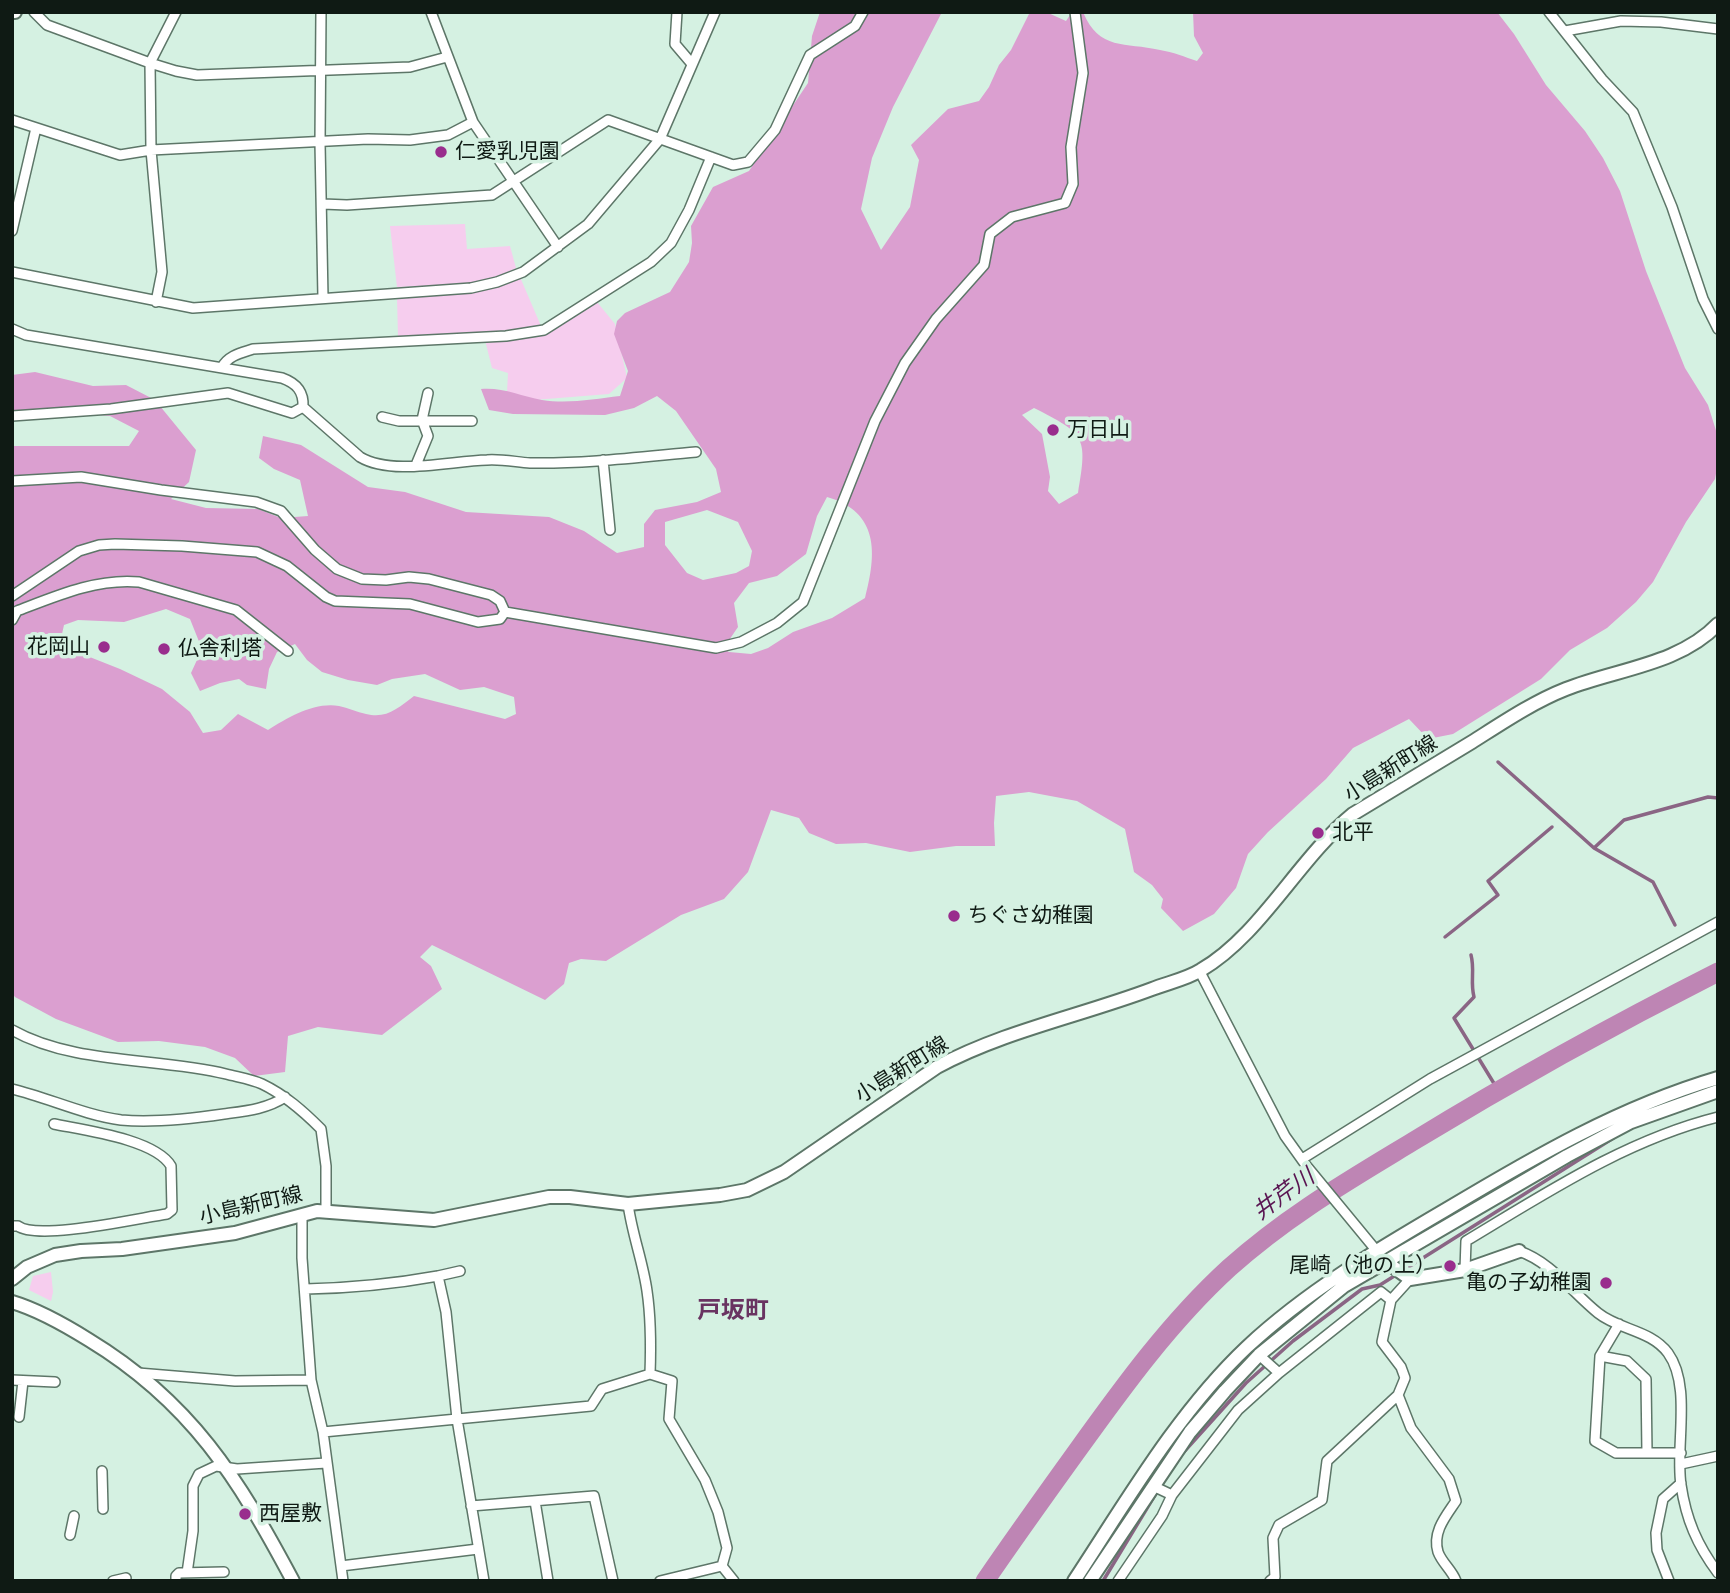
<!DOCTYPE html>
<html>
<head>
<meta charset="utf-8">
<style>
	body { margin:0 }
	#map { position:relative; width:1730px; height:1593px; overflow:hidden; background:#d5f1e2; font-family:"PT Sans",sans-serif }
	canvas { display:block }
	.frame { position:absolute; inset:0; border:14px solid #0f1a14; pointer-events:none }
</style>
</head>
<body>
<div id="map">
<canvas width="1730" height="1593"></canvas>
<div class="frame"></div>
</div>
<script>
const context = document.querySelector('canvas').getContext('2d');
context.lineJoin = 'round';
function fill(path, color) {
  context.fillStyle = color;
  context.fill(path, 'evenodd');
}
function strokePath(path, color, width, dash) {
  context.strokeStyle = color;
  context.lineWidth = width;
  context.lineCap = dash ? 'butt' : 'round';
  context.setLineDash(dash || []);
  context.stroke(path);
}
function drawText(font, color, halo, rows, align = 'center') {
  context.font = font + ' "PT Sans","Noto Sans JP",sans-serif';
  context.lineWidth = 7;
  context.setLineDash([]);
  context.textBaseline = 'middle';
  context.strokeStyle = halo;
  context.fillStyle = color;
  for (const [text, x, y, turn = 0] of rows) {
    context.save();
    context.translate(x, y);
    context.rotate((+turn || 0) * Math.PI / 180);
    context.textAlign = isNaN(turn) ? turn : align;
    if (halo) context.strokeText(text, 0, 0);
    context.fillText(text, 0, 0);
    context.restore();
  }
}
const green = new Path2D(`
	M 465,224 L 467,249 L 510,246 L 516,268 C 481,288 437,285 397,287 L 390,226 Z
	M 520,277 L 541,326 L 529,329 L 398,337 L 397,297 L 498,287 Z
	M 597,302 L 615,324 L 627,378 L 609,394 L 521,401 L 507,392 L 508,373 L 492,368 L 485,340 L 538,337 L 552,331 Z
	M 51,1272 L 53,1292 L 51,1301 L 29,1290 L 33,1276 Z`);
const forest = new Path2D(`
	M 820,12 L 942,12 L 893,107 L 872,158 L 861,209 L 881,250 L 910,207 L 919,160 L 911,145 L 948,109 L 979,101 L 989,87 L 999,65 L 1011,50 L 1030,12 L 1046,12 L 1066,21 L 1072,12 L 1083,12 C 1099,51 1125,42 1160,50 C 1173,52 1185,57 1197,61 L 1203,53 L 1194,36 L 1193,12 L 1497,12 L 1514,34 L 1546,85 L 1585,131 L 1603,158 L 1620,191 L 1646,271 L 1685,368 L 1708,405 L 1718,437 L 1718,463 L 1715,479 L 1686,522 L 1653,582 L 1636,602 L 1607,628 L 1570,650 L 1541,679 L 1453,734 L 1428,739 L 1409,719 L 1353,748 L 1326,779 L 1268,832 L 1248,854 L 1236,888 L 1214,914 L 1183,931 L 1161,908 L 1163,899 L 1152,885 L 1134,872 L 1125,829 L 1077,801 L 1029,792 L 996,796 L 994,823 L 995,846 L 956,846 L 910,852 L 866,843 L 836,844 L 809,833 L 799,818 L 771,810 L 748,872 L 724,899 L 681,915 L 606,961 L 581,959 L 569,963 L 564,984 L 545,1000 L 432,945 L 420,957 L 431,966 L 442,989 L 382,1035 L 318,1027 L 288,1036 L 285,1072 L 254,1076 L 235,1058 L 205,1047 L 159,1041 L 118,1042 L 56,1019 L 15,997 L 12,993 L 12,446 L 129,446 L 139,431 L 110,416 L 43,410 L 12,413 L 12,375 L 35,372 L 93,386 L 126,385 L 155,400 L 196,450 L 189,482 L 171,499 L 206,508 L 258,509 L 281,518 L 308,516 L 300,480 L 274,469 L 259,458 L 263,436 L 301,445 L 368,487 L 405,492 L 466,512 L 549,517 L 584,531 L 617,553 L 644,547 L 644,524 L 655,510 L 697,502 L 721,492 L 716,469 L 676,411 L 657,396 L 634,408 L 605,415 L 513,414 L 489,410 L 481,389 C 502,387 521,396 542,400 C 568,404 595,399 620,396 L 628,371 L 614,334 L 617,321 L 625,313 L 670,292 L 689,262 L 692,243 L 691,226 L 713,187 L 749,171 L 808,83 L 812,36 ZM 1034,408 C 1085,434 1088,436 1078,493 L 1059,504 L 1048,491 L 1050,477 L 1042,434 L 1022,415 ZM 827,497 C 879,512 877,553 865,598 L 832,618 L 793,632 L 768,648 L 751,654 L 729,652 L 723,649 L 738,627 L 734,603 L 749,583 L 777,576 L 806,554 L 817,516 ZM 707,510 L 738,522 L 752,551 L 749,566 L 736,573 L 703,580 L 687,573 L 665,545 L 665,522 ZM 166,609 L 190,619 L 202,649 L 191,673 L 200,691 L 220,683 L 239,679 L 247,685 L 266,689 L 269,669 L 277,652 L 295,644 L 307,660 L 322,672 L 348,680 L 377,685 L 392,679 L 425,674 L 460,690 L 484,687 L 514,697 L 516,714 L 505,719 L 414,696 C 398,708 387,719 366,714 C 357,712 348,708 339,706 C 314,702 289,717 268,730 L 238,714 L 221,730 L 203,733 L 190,712 L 162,689 L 120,669 L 72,650 L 62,634 L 64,625 L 78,620 L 124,622 Z`);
const stream = new Path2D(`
	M 1498,762 L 1594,848 L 1624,820 L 1708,797 L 1718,798
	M 1594,848 L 1653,882 L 1675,925
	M 1445,937 L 1498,895 L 1488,881 L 1552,827
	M 1471,955 C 1475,970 1470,982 1474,997 L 1454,1018 L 1498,1090
	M 1182,1454 L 1246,1383 L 1293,1341 L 1362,1289 L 1380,1285 L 1615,1137
	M 1103,1581 L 1158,1490`);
const river = new Path2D(`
	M 985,1581 C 1015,1537 1046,1494 1077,1451 C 1123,1387 1170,1322 1229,1268 C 1287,1216 1346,1182 1412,1142 C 1512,1081 1613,1025 1718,972`);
const minor = new Path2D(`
	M 34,12 L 47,25 L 150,63 L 176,71 L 197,75 L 410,67 L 447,57
	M 321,12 L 320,143 L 323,298
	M 431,12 L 473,122 L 558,247
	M 677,12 L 675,44 L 692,64
	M 1549,12 L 1602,79 L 1633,112 L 1672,207 L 1703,299 L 1718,329
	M 1565,31 L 1621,21 L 1661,22 L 1718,29
	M 12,120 L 120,155 L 151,150 L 368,139 L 410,140 L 448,135 L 473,122
	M 323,204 L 347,205 L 492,195 L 608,120 L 733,165 L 748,162 L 775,130 L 810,55 L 855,26 L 863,12
	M 12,231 L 36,128
	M 12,272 L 193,308 L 471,288 L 497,282 L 523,272 L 588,224 L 660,139 L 715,12
	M 156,302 L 162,272 L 151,150 L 150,63 L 176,12
	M 12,329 L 26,335 L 282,378 C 296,383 304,391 303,407 L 292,413 L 228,393 L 111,409 L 12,416
	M 222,367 C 229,355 241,353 253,349 L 506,336 L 544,330 L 651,262 L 671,243 L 689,210 L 711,157
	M 303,407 L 360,457 C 392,476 450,461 487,460 C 501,459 516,462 530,463 C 585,464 641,457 696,452
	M 382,417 L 399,421 L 472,421
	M 603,460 L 610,530
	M 416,465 L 428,436 L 422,420 L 428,393
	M 12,481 L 81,477 L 161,490 L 256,502 L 281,511 L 315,550 L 337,569 L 362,579 L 386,580 L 409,577 L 429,579 L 491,595 L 500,601 L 505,612 L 500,619 L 478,622 L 410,604 L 335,601 L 326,597 L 287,566 L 257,552 L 182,546 L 115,544 L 99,545 L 79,551 L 12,596
	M 505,612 L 716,648 L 741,642 L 777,623 L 803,602 L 875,421 L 905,363 L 936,319 L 984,265 L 990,234 L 1012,217 L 1065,203 L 1073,184 L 1071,147 L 1083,73 L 1075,12
	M 12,620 L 17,611 C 56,596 97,578 139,582 L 236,610 L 288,651
	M 1200,972 L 1285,1136 L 1305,1164 L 1380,1255
	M 12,1030 C 74,1065 158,1057 226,1074 C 237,1077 251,1079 262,1084 C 285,1095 303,1111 321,1129 L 326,1166 L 326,1212
	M 12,1089 C 49,1098 84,1115 121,1120 C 155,1123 190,1119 224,1114 C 246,1111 267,1109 285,1097
	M 1302,1159 L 1430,1079 L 1718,922
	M 628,1204 C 632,1234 643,1262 647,1291 C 651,1318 651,1347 650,1374
	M 302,1216 L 302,1258 L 311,1380 L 323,1432 L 343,1581
	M 12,1226 L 18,1226 C 37,1241 139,1218 167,1214 L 172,1210 L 171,1166 C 155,1139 83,1130 54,1124
	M 1519,1251 C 1551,1262 1572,1292 1598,1313 C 1619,1330 1651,1330 1668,1353 C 1692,1386 1675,1446 1681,1485 C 1686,1519 1697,1545 1718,1573
	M 1465,1270 L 1466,1241 C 1546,1193 1626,1140 1718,1117
	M 460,1271 L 438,1276 L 446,1312 L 457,1419 L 484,1581
	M 306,1289 C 351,1288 394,1284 438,1276
	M 1619,1324 L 1600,1356 L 1595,1441 L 1616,1453 L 1681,1453
	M 1259,1355 L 1279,1373
	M 1600,1356 L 1627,1361 L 1646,1379 L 1647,1453
	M 138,1373 L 235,1381 L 311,1380
	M 12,1380 L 55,1382
	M 1398,1395 L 1411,1428 L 1449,1479 L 1456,1501 C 1446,1516 1432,1532 1438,1552 C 1442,1563 1452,1570 1456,1581
	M 19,1417 L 23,1381
	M 323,1432 L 591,1406 L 602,1389 L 650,1374 L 672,1381 L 669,1419 L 705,1480 L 718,1512 L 727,1548 L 722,1566
	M 1681,1464 L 1718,1456
	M 102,1471 L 103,1509
	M 1153,1486 L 1172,1495
	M 535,1501 L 548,1581
	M 471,1506 L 594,1496 L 613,1581
	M 70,1535 L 74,1516
	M 341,1566 L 478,1549
	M 722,1566 L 734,1581
	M 187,1573 L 193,1531 L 193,1486 L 199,1474 L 216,1466 L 237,1469 L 326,1463
	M 113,1581 L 126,1578
	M 176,1581 L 176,1576 L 179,1573 L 224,1572
	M 660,1581 L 722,1566
	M 1118,1581 L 1162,1516 L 1172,1495 L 1238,1410 L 1279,1373 L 1381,1292 L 1391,1300
	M 1270,1581 L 1275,1577 L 1273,1538 L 1279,1525 L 1322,1500 L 1327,1461 L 1398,1395 L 1405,1378 L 1401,1367 L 1382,1342 L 1391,1300 L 1410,1279
	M 1669,1581 L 1657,1550 L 1656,1533 L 1663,1499 L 1681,1483`);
const tertiary = new Path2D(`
	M 12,12 L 15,12
	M 1385,1261 L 1410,1279 L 1465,1270 L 1519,1251
	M 12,1302 C 39,1310 65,1325 89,1340 C 191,1402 238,1478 293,1581
	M 1074,1581 C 1126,1502 1178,1412 1247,1347 C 1307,1291 1377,1250 1447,1209 C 1534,1157 1620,1107 1718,1078
	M 1090,1581 L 1190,1432 L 1225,1391 L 1259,1355 L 1344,1286 L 1567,1156 L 1631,1122 L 1718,1091`);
const secondary = new Path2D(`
	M 12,1279 L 27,1267 L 55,1255 L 81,1251 L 122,1249 L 235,1233 L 317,1211 L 434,1220 L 549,1197 L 570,1197 L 628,1204 L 720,1195 L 747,1190 L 784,1172 L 937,1067 C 1004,1031 1080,1016 1152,989 C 1167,983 1187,979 1201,970 C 1261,935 1298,859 1353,814 C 1393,790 1433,766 1472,742 C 1502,723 1533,702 1566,689 C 1616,669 1679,665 1718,624`);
const markers = [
	[441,152,7,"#992d8d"],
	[1053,430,7,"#992d8d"],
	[104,647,7,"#992d8d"],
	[164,649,7,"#992d8d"],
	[1318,833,7,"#992d8d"],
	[954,916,7,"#992d8d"],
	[1450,1266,7,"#992d8d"],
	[1606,1283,7,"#992d8d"],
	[245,1514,7,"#992d8d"]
];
const poiNames = [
	["仁愛乳児園",455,152],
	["万日山",1067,430],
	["花岡山",90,647,"right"],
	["仏舎利塔",178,649],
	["北平",1332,833],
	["ちぐさ幼稚園",968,916],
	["尾崎（池の上）",1436,1266,"right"],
	["亀の子幼稚園",1592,1283,"right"],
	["西屋敷",259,1514]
];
const streetNames = [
	["小島新町線",1391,769,-32],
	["小島新町線",902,1070,-32],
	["小島新町線",251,1206,-13]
];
const waterNames = [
	["井芹川",1284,1195,-36]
];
const quarterNames = [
	["戸坂町",733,1311]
];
fill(green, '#f6cdee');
fill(forest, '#db9fd0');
strokePath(stream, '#8a6584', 3.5);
strokePath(river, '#be85b4', 19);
strokePath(minor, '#5d7668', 12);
strokePath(tertiary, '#5d7668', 16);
strokePath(secondary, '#5d7668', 16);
strokePath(minor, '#fff', 9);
strokePath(tertiary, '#fff', 12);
strokePath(secondary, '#fff', 12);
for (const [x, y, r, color] of markers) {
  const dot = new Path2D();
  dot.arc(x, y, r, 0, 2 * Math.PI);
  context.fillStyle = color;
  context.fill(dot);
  strokePath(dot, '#d5f1e2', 2.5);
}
drawText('21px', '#0f1a14', '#d5f1e2', poiNames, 'left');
drawText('21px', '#0f1a14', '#d5f1e2', streetNames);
drawText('italic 23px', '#5a1552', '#d5f1e2', waterNames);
drawText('bold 24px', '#693361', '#d5f1e2', quarterNames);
</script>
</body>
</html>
